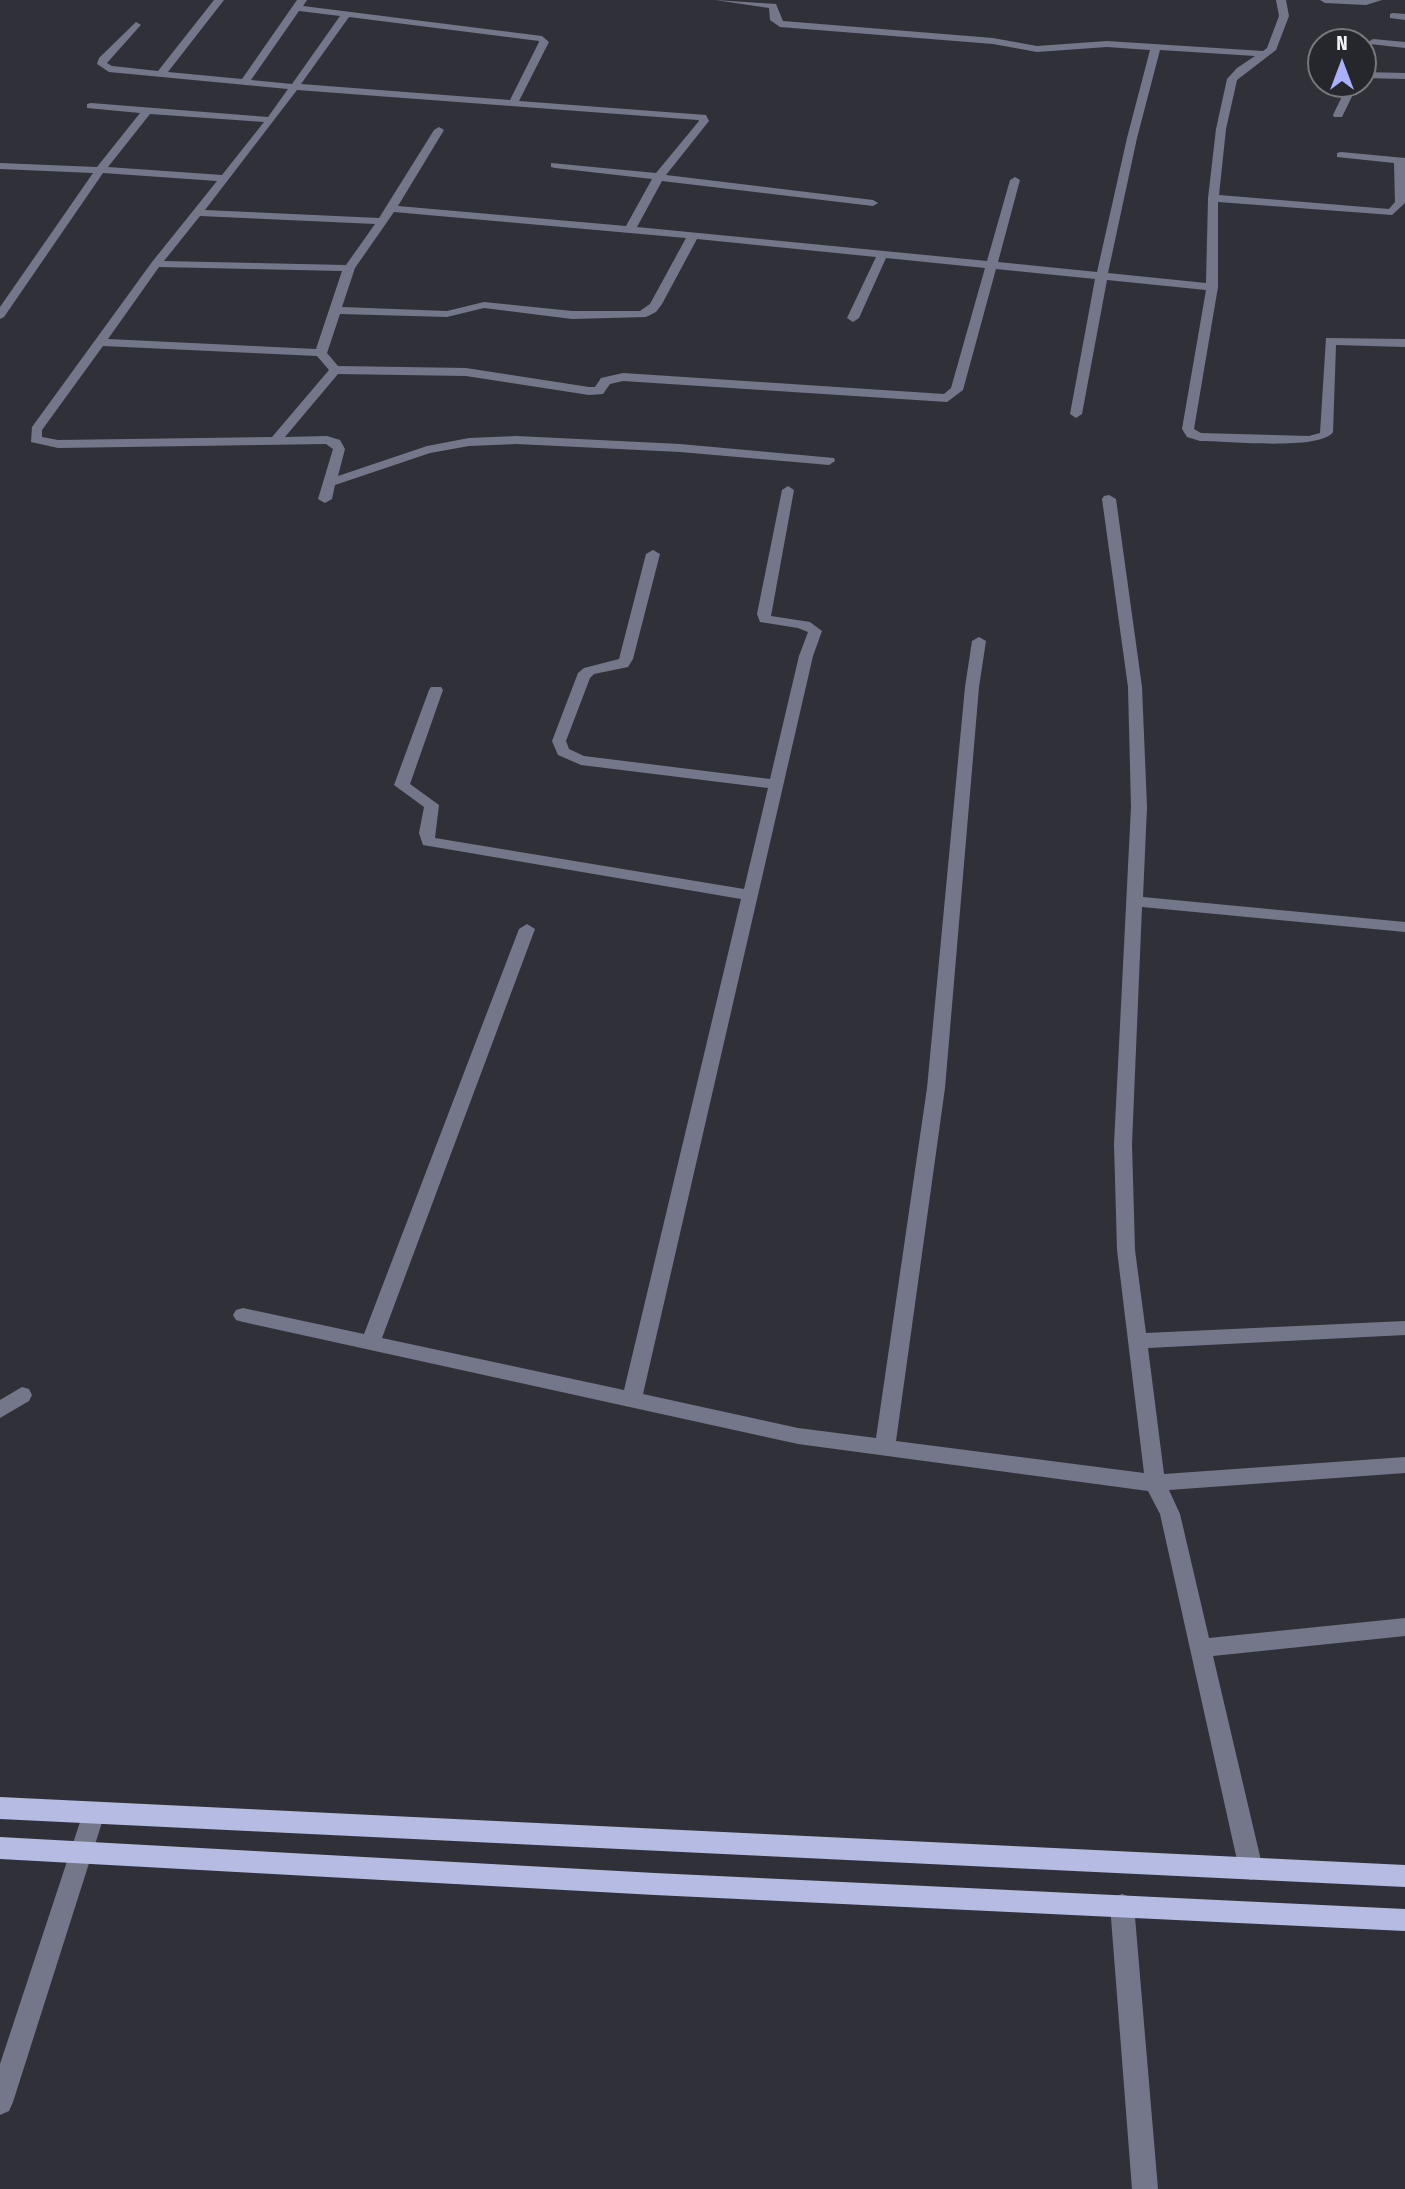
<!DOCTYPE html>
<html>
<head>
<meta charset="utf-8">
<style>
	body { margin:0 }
	#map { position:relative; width:1405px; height:2189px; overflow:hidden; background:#303138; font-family:"Fira Sans Condensed",sans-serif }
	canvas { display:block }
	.north { position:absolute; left:1307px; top:28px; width:70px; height:70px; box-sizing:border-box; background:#26272d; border:2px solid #77787d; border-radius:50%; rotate:0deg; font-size:19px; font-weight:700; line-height:28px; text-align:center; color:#f1f2f6 }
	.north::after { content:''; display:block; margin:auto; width:24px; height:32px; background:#a9b0fc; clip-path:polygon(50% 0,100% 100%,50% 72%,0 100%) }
</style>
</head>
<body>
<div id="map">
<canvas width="1405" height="2189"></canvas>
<div class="north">N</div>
</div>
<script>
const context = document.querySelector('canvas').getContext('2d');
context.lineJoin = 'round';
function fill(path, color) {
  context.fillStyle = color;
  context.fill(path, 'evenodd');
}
const minor = new Path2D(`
	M 214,0 L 224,0 L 168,72 L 242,79 L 297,0 L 307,0 L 303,6 L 542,36 L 549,42 L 519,101 L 706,115 L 709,121 L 666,175 L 873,200 L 878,203 L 873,206 L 662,181 L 637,227 L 987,261 L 1010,180 L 1015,177 L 1020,180 L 998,262 L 1097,272 L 1127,138 L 1150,50 L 1107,47 L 1037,52 L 993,44 L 780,27 L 770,20 L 769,8 L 715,0 L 776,4 L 783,21 L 993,38 L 1037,46 L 1107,41 L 1263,51 L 1267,48 L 1279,16 L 1276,0 L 1286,0 L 1289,16 L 1276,50 L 1237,80 L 1226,129 L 1219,195 L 1389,209 L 1395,202 L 1394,163 L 1337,157 L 1337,153 L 1341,152 L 1405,158 L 1405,203 L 1392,215 L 1218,202 L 1218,287 L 1194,429 L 1201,433 L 1309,436 L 1320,433 L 1326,338 L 1405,339 L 1405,347 L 1336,345 L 1333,432 C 1320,451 1226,441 1200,441 L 1187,437 L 1182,429 L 1206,290 L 1107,280 L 1082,414 L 1076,418 L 1070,414 L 1095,279 L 996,269 L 963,390 L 947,402 L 623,381 L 610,384 L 603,394 L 589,395 L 466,376 L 338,374 L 285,437 L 327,436 L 340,440 L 345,449 L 338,476 L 427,446 L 469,438 L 517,436 L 680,444 L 834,458 L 835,461 L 829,465 L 680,452 L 517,444 L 469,446 L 430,453 L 335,485 L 332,499 L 325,503 L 318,499 L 333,449 L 326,444 L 58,448 L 31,442 L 32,427 L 152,262 L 217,181 L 103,173 L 4,317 L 0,319 L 0,307 L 93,173 L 0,169 L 0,163 L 97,167 L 140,113 L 87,108 L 87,104 L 91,103 L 268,117 L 288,89 L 109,72 L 97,64 L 99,58 L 136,22 L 141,25 L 139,27 L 107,63 L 112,66 L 158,71 ZM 299,11 L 340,16 L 292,84 L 251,80 ZM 349,17 L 539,41 L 539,42 L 510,100 L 301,84 ZM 1160,50 L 1255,56 L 1237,68 L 1227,79 L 1216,129 L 1208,198 L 1206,283 L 1108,273 L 1137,138 ZM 297,90 L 698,120 L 699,121 L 656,173 L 551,163 L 551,167 L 555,168 L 652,179 L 626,226 L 398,206 L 444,130 L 439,127 L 434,130 L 379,218 L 205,210 ZM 150,114 L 264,122 L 222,175 L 108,167 ZM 394,212 L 686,238 L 650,304 L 640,311 L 572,311 L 484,302 L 447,311 L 342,307 L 355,268 ZM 200,216 L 375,224 L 346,265 L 164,261 ZM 697,239 L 876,257 L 847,318 L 853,322 L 859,318 L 886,258 L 985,268 L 951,388 L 944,394 L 623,373 L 601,378 L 595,387 L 589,387 L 466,368 L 338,366 L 327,353 L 340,314 L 447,317 L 484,308 L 572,319 L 646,317 L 656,312 L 662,304 ZM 159,267 L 342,271 L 316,349 L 108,339 ZM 103,346 L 317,356 L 329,370 L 272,437 L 58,440 L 42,437 L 42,430 Z
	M 1320,0 L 1382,0 L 1366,5 L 1325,3 Z
	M 1393,13 L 1405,14 L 1405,20 L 1390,18 L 1390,14 Z
	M 1373,39 L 1405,42 L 1405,48 L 1370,44 L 1368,42 Z
	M 1363,72 L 1405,73 L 1405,79 L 1363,78 Z
	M 1348,84 L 1358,84 L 1342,117 L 1334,117 L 1333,115 Z
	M 788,486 L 794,490 L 771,616 L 810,622 L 822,631 L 813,656 L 643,1394 L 798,1428 L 876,1438 L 927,1088 L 965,687 L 972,641 L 979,637 L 986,641 L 979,687 L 945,1088 L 896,1441 L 1144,1473 L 1117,1250 L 1114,1144 L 1131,807 L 1128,687 L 1102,499 L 1104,496 L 1109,495 L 1116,499 L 1142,687 L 1147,807 L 1143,897 L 1405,922 L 1405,932 L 1142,907 L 1132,1144 L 1135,1250 L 1146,1333 L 1405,1321 L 1405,1335 L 1148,1348 L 1164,1474 L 1405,1457 L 1405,1473 L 1169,1490 L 1180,1514 L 1209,1638 L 1405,1618 L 1405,1636 L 1213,1656 L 1263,1869 L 1259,1877 L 1251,1880 L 1243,1877 L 1239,1869 L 1160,1514 L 1148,1491 L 798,1444 L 243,1322 L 236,1320 L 233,1315 L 236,1310 L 243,1308 L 364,1334 L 519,929 L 527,924 L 535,929 L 382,1338 L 624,1390 L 741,899 L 423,845 L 419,833 L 424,807 L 394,785 L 429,690 L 431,687 L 441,687 L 443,690 L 410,784 L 439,805 L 435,838 L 744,889 L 768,788 L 581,765 L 558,755 L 552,741 L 578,673 L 584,668 L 619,659 L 646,554 L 653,550 L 660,554 L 633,659 L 628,667 L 594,674 L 590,678 L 566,741 L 569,749 L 584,756 L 770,779 L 799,656 L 808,632 L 798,628 L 760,622 L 757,614 L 782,490 Z
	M 22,1387 L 29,1389 L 32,1395 L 29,1401 L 0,1418 L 0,1400 Z
	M 94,1802 L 102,1806 L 105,1813 L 13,2102 L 9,2111 L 0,2115 L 0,2064 L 83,1813 L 86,1806 Z
	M 1122,1894 L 1130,1897 L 1134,1905 L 1158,2189 L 1132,2189 L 1110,1905 L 1114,1897 Z`);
const major = new Path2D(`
	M 0,1797 L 1405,1865 L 1405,1887 L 0,1819 Z
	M 0,1837 L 655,1873 L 1405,1909 L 1405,1931 L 655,1895 L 0,1859 Z`);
fill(minor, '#74778a');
fill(major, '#b6bbe3');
</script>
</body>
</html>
